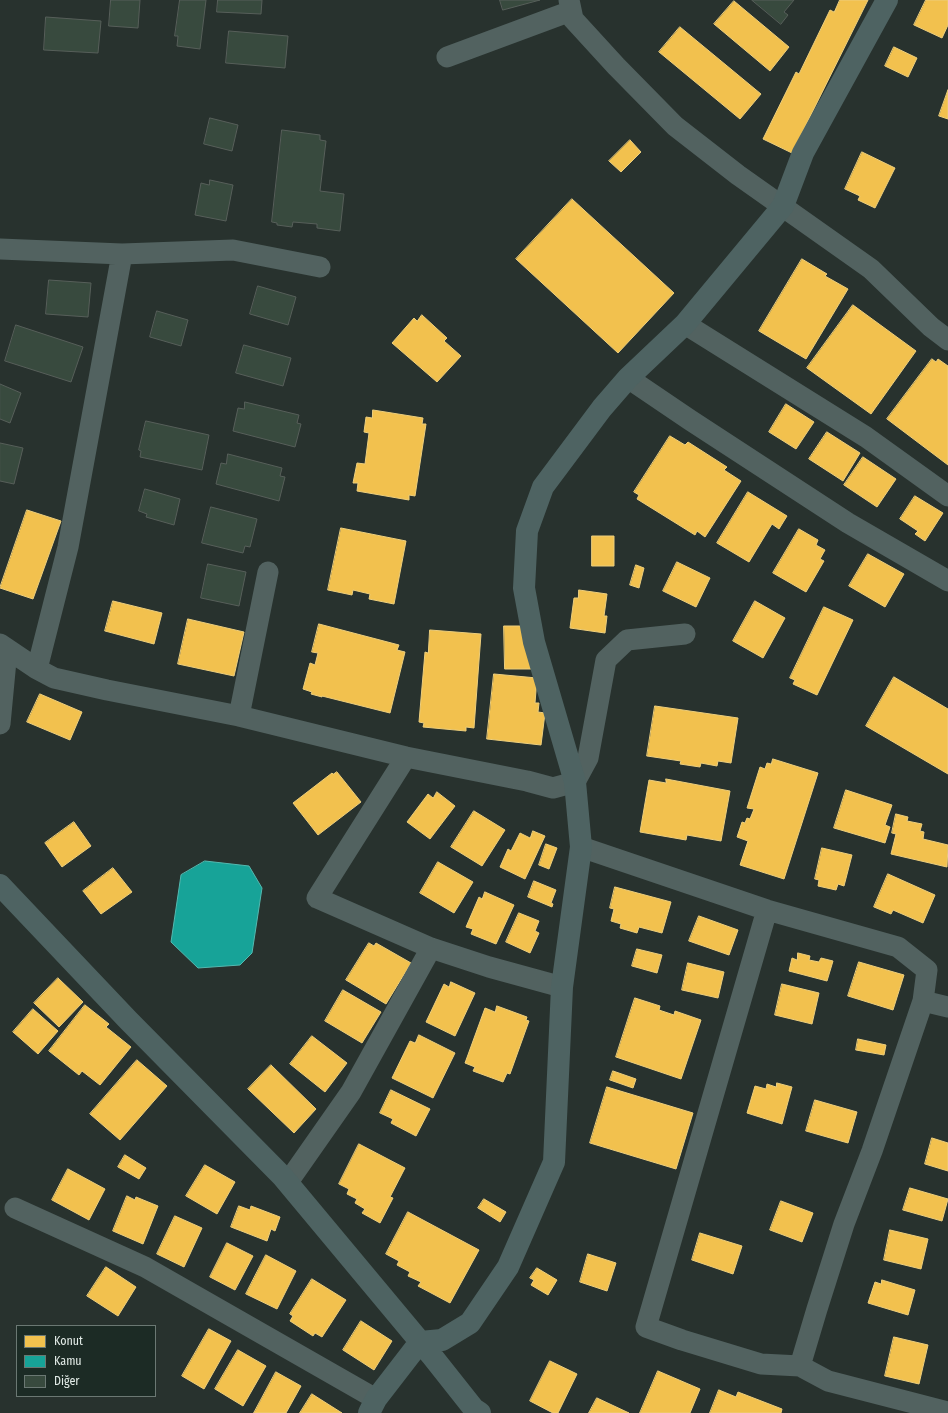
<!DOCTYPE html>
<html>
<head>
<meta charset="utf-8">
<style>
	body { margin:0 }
	#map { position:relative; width:948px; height:1413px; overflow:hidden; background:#28322e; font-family:"Fira Sans Condensed",sans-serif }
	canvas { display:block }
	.legend { position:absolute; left:16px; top:1325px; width:140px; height:72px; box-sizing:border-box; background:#1c2b25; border:1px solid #6b7873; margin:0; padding:5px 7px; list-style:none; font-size:12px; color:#e2ebe7 }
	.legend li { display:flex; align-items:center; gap:8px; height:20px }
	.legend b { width:20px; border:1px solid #6b7873 }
</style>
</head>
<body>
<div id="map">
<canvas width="948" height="1413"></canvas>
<ul class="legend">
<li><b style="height:11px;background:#f2c14e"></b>Konut</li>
<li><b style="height:11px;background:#17a398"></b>Kamu</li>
<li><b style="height:11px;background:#384a3e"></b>Diğer</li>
</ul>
</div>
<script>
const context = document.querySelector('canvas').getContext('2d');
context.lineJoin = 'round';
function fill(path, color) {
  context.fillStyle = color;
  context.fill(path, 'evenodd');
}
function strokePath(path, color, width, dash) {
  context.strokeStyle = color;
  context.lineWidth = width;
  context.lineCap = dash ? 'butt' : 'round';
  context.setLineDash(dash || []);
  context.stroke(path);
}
const homes = new Path2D(`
	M 840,0 L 868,0 L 792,153 L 763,139 L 796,72 L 799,74 L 830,10 L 834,12 Z
	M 926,0 L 948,0 L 948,25 L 942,38 L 914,25 Z
	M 734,1 L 789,47 L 770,71 L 714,24 Z
	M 680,27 L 761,94 L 740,119 L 659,52 Z
	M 894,47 L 917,58 L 908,77 L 885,66 Z
	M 948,90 L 948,119 L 939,116 Z
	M 630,140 L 641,152 L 621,172 L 609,161 Z
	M 862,152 L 895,168 L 875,208 L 858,200 L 860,196 L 845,189 Z
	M 572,199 L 674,293 L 618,353 L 516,259 Z
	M 802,259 L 827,274 L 825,276 L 848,289 L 806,359 L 759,331 Z
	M 853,305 L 916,351 L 871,414 L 807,368 Z
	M 422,315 L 447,338 L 444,341 L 461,356 L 437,382 L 392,343 L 414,318 L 417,321 Z
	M 932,359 L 936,362 L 938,359 L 948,366 L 948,465 L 887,419 Z
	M 786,404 L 814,422 L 796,449 L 769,432 Z
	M 373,410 L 423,418 L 422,424 L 426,424 L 415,496 L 409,495 L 409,500 L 357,491 L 358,483 L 353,483 L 357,463 L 365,464 L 369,433 L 364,432 L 366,417 L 372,418 Z
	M 827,432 L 860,453 L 843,481 L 809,459 Z
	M 670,436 L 685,445 L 688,442 L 727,467 L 724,470 L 741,481 L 705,537 L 697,531 L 695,535 L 637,499 L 639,495 L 634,492 Z
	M 863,457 L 896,479 L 877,507 L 844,485 Z
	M 748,492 L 787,516 L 779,529 L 772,524 L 749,562 L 717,543 Z
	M 915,496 L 943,513 L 925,541 L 915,534 L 918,531 L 900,519 Z
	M 27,510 L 61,521 L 33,599 L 0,588 Z
	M 341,528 L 406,541 L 394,604 L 369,599 L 370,594 L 353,590 L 352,595 L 328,590 Z
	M 799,529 L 818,540 L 816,545 L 825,550 L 820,559 L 824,561 L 806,592 L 773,573 Z
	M 592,536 L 614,536 L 614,566 L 592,566 Z
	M 868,554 L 904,574 L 885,607 L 849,586 Z
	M 677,562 L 710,578 L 696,607 L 663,591 Z
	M 636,565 L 644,568 L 639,588 L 630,585 Z
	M 579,590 L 607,594 L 604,616 L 607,616 L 605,633 L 570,628 L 574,598 L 578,598 Z
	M 113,601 L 162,613 L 154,644 L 105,631 Z
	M 755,601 L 785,618 L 763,658 L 733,641 Z
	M 824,607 L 853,620 L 817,695 L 793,684 L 795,680 L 790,678 Z
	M 188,619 L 244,632 L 234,676 L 178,664 Z
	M 319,624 L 399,645 L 397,650 L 405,652 L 390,713 L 322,696 L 322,697 L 311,694 L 312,692 L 303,689 L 310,663 L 315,665 L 318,653 L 312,652 Z
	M 504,626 L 526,626 L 536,669 L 505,669 Z
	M 430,630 L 481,634 L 474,728 L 466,727 L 466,731 L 423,727 L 424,723 L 419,722 L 425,652 L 428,653 Z
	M 494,674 L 537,678 L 535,703 L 539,703 L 538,712 L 545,713 L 541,745 L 487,739 Z
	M 894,677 L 948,709 L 948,774 L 866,726 Z
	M 40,694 L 82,712 L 70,740 L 27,722 Z
	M 655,706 L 738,718 L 731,763 L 718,761 L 717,766 L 701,763 L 700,767 L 680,764 L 681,761 L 647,756 Z
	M 773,759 L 818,773 L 784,879 L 740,865 L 748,841 L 737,837 L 742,822 L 745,823 L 747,818 L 750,819 L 754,809 L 747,808 L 760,767 L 765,769 L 767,763 L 771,764 Z
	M 337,772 L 361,802 L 318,835 L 293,803 L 332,773 L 333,774 Z
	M 666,779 L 730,791 L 721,841 L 687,835 L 686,840 L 640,832 L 649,780 L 666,783 Z
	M 846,790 L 892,805 L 885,825 L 890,827 L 885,843 L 834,828 Z
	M 437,792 L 455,806 L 430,839 L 407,822 L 428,794 L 433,798 Z
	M 474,811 L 505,830 L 482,866 L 451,847 Z
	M 896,814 L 908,817 L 907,821 L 922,824 L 920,831 L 924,832 L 923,839 L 948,845 L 947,867 L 891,854 L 896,834 L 892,833 Z
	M 74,822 L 91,846 L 62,867 L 45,843 Z
	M 533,831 L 545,836 L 525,879 L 500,867 L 508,849 L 511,851 L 520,833 L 530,838 Z
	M 546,844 L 557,848 L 549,869 L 539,865 Z
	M 822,848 L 852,855 L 844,886 L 838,884 L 836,890 L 818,886 L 819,880 L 815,879 Z
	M 438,862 L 473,882 L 454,913 L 420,893 Z
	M 113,868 L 132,892 L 101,914 L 83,891 Z
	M 888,874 L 935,895 L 923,923 L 893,910 L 891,914 L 874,907 Z
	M 534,881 L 556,890 L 551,903 L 553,904 L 552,907 L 528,897 Z
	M 615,887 L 671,902 L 662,933 L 639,927 L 637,933 L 620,928 L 621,924 L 611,921 L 614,909 L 610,908 Z
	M 485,892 L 514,905 L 496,944 L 471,934 L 473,929 L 466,927 L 479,897 L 482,899 Z
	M 519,913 L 539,921 L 535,931 L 539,933 L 530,953 L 506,942 Z
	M 699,916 L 738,930 L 729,955 L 689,941 Z
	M 369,943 L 374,946 L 376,943 L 411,963 L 386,1004 L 346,980 Z
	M 637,949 L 662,955 L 657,973 L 632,966 Z
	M 798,953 L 810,956 L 809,960 L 819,962 L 821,958 L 833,961 L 827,981 L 789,971 L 792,958 L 797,960 Z
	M 859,962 L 904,975 L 893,1010 L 848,996 Z
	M 688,963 L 724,972 L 718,998 L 682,990 Z
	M 58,978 L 83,1002 L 59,1027 L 34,1003 Z
	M 451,982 L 475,993 L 455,1036 L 426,1022 L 444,984 L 449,987 Z
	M 782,984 L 819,993 L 812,1024 L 775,1015 Z
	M 343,990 L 381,1012 L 362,1043 L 325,1021 Z
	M 635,998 L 660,1006 L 659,1010 L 674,1015 L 675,1011 L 701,1020 L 681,1079 L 616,1057 Z
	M 85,1005 L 109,1024 L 106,1027 L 131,1047 L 100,1085 L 82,1071 L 79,1075 L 49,1051 Z
	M 497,1006 L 527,1017 L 526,1020 L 529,1021 L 510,1074 L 507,1073 L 503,1082 L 473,1071 L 475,1067 L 465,1063 L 485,1008 L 495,1012 Z
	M 33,1009 L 58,1031 L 38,1054 L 13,1032 Z
	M 419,1035 L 455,1053 L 433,1098 L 392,1078 L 410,1041 L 415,1043 Z
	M 312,1036 L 347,1063 L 325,1092 L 290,1064 Z
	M 858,1039 L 886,1045 L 884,1055 L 856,1050 Z
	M 137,1060 L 167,1086 L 120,1140 L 90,1114 Z
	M 271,1065 L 316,1109 L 294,1133 L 248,1089 Z
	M 613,1071 L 636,1079 L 633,1088 L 610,1080 Z
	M 777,1083 L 792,1087 L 782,1124 L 747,1113 L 755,1086 L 766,1089 L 767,1084 L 776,1087 Z
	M 607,1087 L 693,1113 L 676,1169 L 590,1143 Z
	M 391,1090 L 430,1109 L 416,1136 L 391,1123 L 393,1119 L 380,1113 Z
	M 815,1100 L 857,1112 L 848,1143 L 806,1131 Z
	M 932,1138 L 948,1143 L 948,1171 L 925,1164 Z
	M 359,1144 L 405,1168 L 390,1197 L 393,1198 L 380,1223 L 362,1213 L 365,1209 L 355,1203 L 357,1199 L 347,1194 L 349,1189 L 339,1184 Z
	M 125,1155 L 146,1168 L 139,1179 L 118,1167 Z
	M 205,1165 L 235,1182 L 217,1214 L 186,1196 Z
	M 68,1169 L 105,1189 L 89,1220 L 52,1200 Z
	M 910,1188 L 948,1199 L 942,1221 L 903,1210 Z
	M 127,1196 L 135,1200 L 136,1197 L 158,1206 L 143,1244 L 113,1231 Z
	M 484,1199 L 506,1212 L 500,1222 L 478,1208 Z
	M 781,1201 L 813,1213 L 802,1242 L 770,1230 Z
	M 239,1206 L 250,1210 L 251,1206 L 280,1217 L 275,1231 L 271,1229 L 267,1241 L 231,1227 Z
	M 408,1212 L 479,1250 L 450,1303 L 418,1286 L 421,1282 L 408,1276 L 410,1272 L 397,1265 L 399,1261 L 386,1254 Z
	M 175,1216 L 202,1228 L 184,1267 L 157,1254 Z
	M 890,1230 L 928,1239 L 921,1269 L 884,1260 Z
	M 700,1233 L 742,1246 L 733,1274 L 692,1260 Z
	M 227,1243 L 253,1256 L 235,1290 L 210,1277 Z
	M 588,1254 L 616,1263 L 607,1291 L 580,1282 Z
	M 266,1255 L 296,1271 L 277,1309 L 246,1294 Z
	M 106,1267 L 136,1287 L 118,1316 L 87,1296 Z
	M 537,1268 L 557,1280 L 548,1295 L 531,1285 L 534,1280 L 530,1278 Z
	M 312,1279 L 346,1300 L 322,1337 L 315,1333 L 313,1336 L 290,1321 L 293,1316 L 290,1314 Z
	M 882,1280 L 915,1290 L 908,1315 L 868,1303 L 875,1282 L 881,1284 Z
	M 361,1321 L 392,1341 L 374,1370 L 343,1350 Z
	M 209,1329 L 231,1341 L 204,1389 L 182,1376 Z
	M 894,1337 L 928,1345 L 919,1384 L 885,1376 Z
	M 238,1350 L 266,1366 L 243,1406 L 215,1389 Z
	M 550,1361 L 577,1374 L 558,1413 L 553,1413 L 530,1401 Z
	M 658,1371 L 700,1389 L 690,1413 L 640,1413 Z
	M 276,1372 L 301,1386 L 286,1413 L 254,1413 Z
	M 719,1390 L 736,1397 L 738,1392 L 782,1409 L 781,1413 L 710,1413 Z
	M 312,1394 L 342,1413 L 300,1413 Z
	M 597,1398 L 629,1413 L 589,1413 Z`);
const public = new Path2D(`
	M 205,861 L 249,866 L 262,888 L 252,953 L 240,965 L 198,968 L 171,942 L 181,875 Z`);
const building = new Path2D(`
	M 111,0 L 140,0 L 138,28 L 109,26 Z
	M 180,0 L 206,0 L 200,49 L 177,46 L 178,36 L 175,36 Z
	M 218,0 L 262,0 L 261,14 L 217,12 Z
	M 500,0 L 540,0 L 503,10 Z
	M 752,0 L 794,0 L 784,12 L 788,15 L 781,24 Z
	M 46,17 L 101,21 L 98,53 L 44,50 Z
	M 229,31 L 288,36 L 285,68 L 226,63 Z
	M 210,118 L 238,125 L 232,151 L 204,144 Z
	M 282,130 L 320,135 L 320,140 L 326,141 L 320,191 L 344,194 L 340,231 L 317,228 L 317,224 L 293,222 L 292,227 L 277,225 L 277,223 L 272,222 Z
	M 210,180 L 233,185 L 226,221 L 195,215 L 201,183 L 209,185 Z
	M 49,280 L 91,283 L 88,317 L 46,314 Z
	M 258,286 L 296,297 L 288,325 L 250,314 Z
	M 157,311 L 188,320 L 181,346 L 150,337 Z
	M 16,325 L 83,347 L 71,382 L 5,361 Z
	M 244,345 L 291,358 L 283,386 L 236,373 Z
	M 0,384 L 21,393 L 10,423 L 0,419 Z
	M 245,402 L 299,415 L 297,423 L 301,424 L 295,447 L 233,431 L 238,408 L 244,409 Z
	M 146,421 L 209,435 L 202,470 L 140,457 L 141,451 L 139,450 Z
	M 0,443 L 23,448 L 14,484 L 0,481 Z
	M 228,454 L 282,468 L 280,476 L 285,477 L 279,501 L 216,484 L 221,463 L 226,464 Z
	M 145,489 L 180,499 L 174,525 L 146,517 L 147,514 L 139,511 Z
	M 211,507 L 257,519 L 250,547 L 245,546 L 243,553 L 202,543 Z
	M 208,564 L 246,572 L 239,606 L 201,598 Z`);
const street = new Path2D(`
	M 569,0 L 573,19 L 616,66 L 675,126 L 738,175 L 871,269 L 931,327 L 948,340
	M 447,57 L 571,11
	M 0,249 L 122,254 L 233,250 L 320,267
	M 685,324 L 866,437 L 948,496
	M 628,378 L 690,420 L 848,523 L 948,581
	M 0,644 L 37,669 L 54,678 L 107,690 L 239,716 L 406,757 L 527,781 L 553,788 L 575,782 L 588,758 L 606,660 L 627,640 L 685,634
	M 37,669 L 68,547 L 122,254
	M 239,716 L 268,572
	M 0,724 L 7,650
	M 406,757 L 317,898 L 431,948 L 489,967 L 562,987
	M 581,847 L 767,910 L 898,947 L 927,970 L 923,1001 L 872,1151 L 844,1224 L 817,1309 L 800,1366
	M 767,910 L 646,1327 L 682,1340 L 761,1364 L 800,1366 L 828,1381 L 948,1412
	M 923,1001 L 948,1007
	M 288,1182 L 351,1092 L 431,948
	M 15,1208 L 145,1267 L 376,1399`);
const secondary = new Path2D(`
	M 0,885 L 128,1020 L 282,1176 L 432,1356 L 474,1409 L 480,1413
	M 369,1413 L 376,1399 L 420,1342 L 442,1340 L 470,1323 L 508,1267 L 554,1162 L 562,987 L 581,847 L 575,782 L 534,642 L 524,588 L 527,531 L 543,487 L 602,408 L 628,378 L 685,324 L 783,206 L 803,153 L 887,0`);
fill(homes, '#f2c14e');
strokePath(homes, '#edce7c', 1);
fill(public, '#17a398');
strokePath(public, '#54b9b0', 1);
fill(building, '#384a3e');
strokePath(building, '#575f5a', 1);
strokePath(street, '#526260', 21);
strokePath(secondary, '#4e6362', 22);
</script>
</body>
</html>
